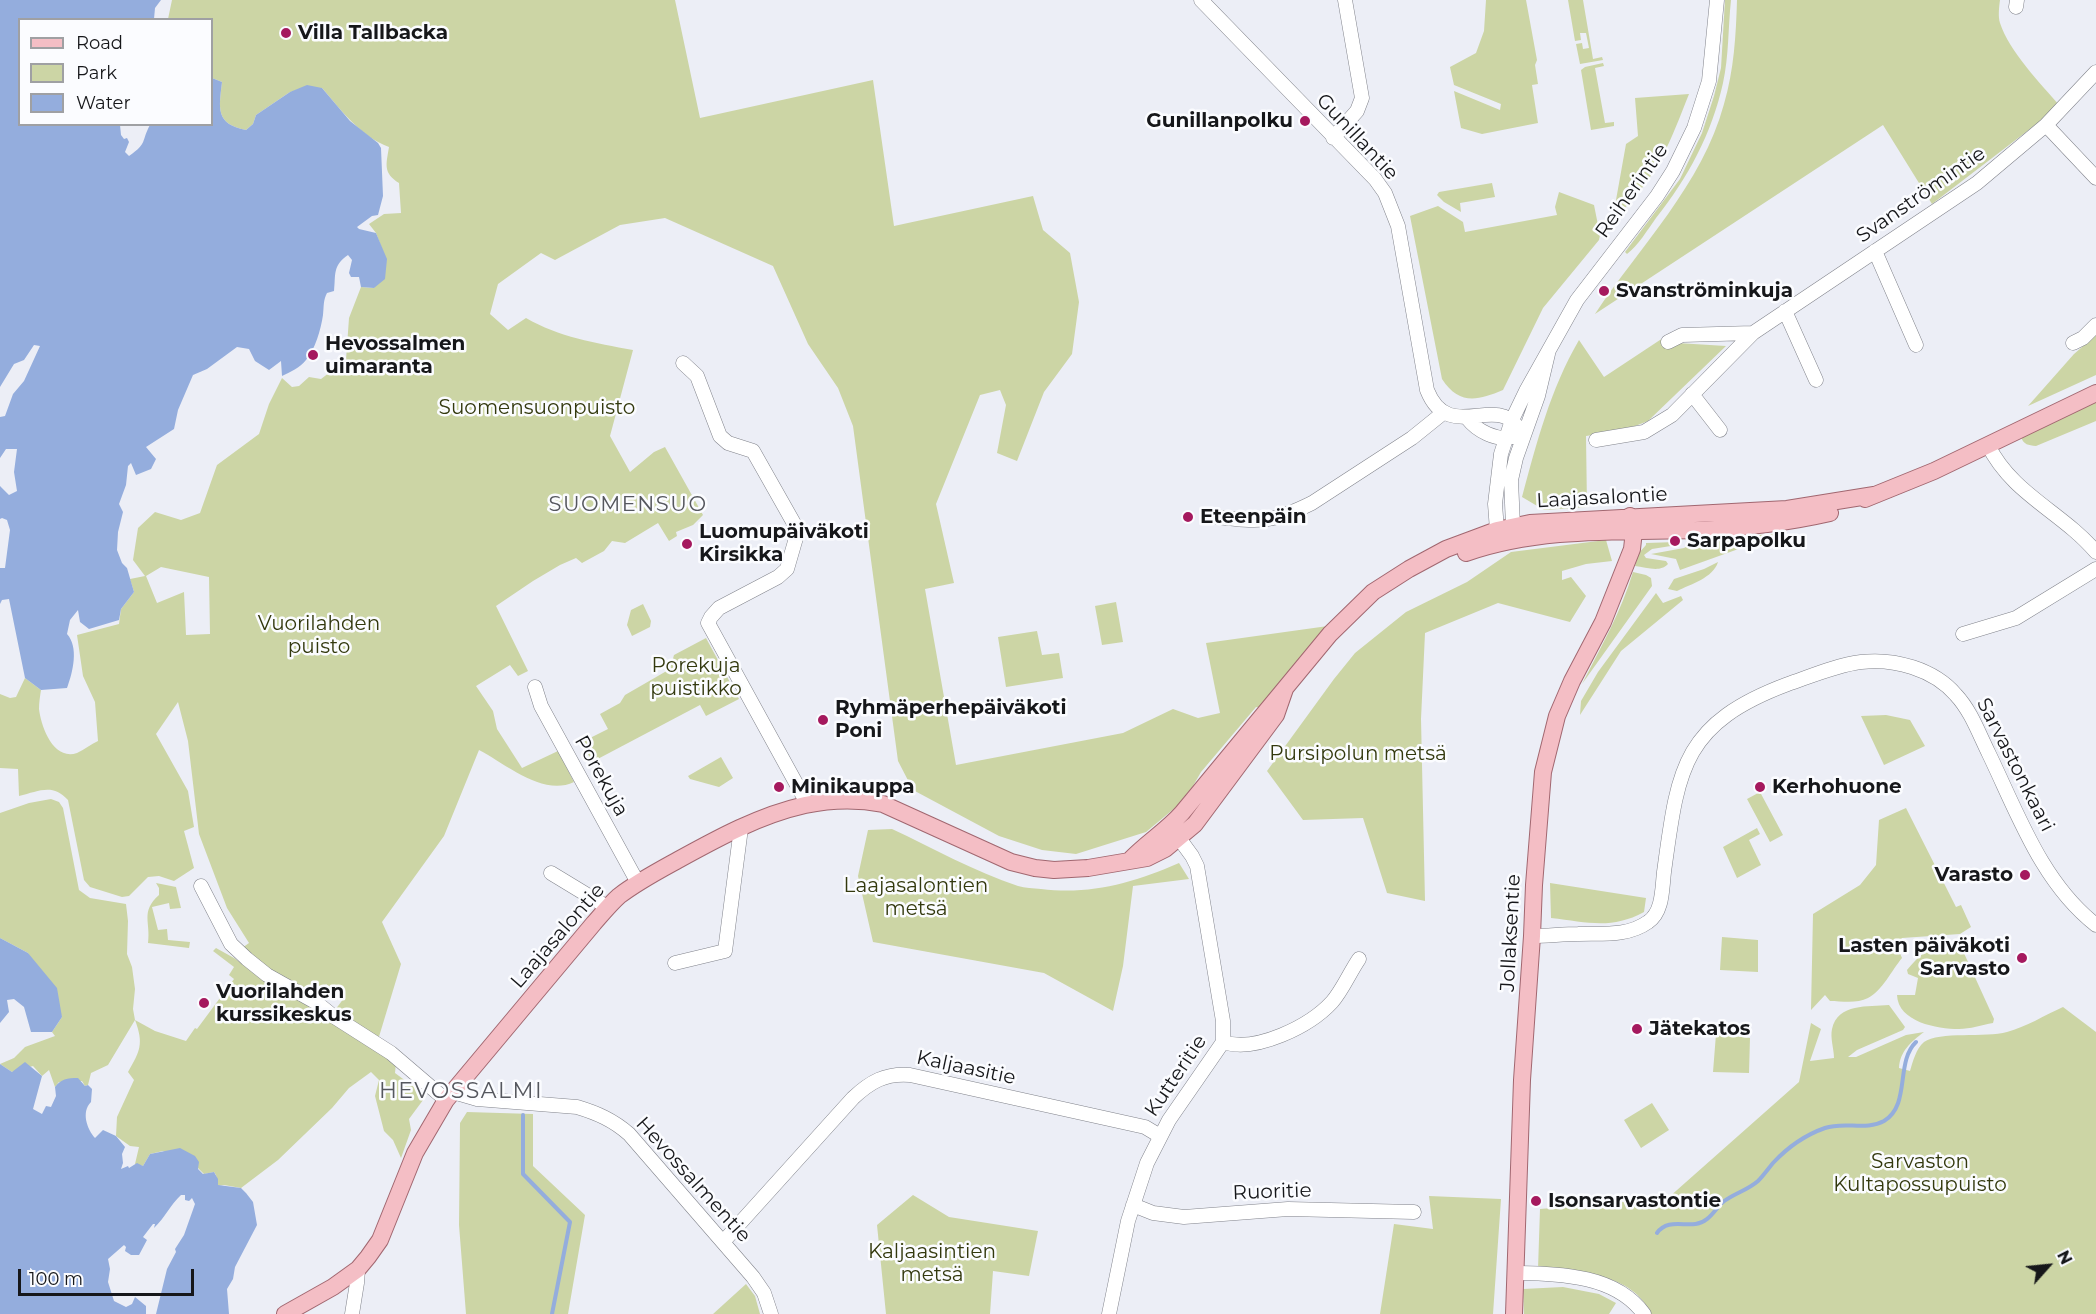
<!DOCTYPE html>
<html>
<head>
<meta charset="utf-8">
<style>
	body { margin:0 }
	#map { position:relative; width:2096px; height:1314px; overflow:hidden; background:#eceef6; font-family:Montserrat,sans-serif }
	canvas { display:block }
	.legend { position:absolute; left:18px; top:18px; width:195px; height:108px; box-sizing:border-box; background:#fbfcff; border:2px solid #9fa0a3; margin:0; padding:8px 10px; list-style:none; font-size:18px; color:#16171a }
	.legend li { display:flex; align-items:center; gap:12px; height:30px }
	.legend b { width:30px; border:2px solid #9fa0a3 }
	.north { position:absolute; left:2018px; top:1236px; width:60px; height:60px; -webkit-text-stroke:4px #fbfcff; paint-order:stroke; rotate:63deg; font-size:16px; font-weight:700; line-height:24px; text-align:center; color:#16171a }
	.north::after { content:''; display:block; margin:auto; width:21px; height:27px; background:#16171a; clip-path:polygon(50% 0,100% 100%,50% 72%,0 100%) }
	.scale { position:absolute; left:18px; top:1269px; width:176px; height:27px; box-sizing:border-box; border:3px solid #16171a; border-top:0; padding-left:8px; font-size:18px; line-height:21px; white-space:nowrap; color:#16171a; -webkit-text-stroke:4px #fbfcff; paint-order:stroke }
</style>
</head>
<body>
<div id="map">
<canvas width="2096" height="1314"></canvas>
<ul class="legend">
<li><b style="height:8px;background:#f4bec5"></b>Road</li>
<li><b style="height:16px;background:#ccd5a5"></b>Park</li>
<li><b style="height:16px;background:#94addd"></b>Water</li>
</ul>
<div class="north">N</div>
<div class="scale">100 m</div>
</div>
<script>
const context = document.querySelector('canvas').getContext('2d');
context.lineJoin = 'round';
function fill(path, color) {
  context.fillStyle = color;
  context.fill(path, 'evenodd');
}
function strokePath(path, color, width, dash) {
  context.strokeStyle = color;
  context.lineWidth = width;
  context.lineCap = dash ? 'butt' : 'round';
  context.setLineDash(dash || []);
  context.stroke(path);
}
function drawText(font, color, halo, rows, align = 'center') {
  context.font = font + ' Montserrat,sans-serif';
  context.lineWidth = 5;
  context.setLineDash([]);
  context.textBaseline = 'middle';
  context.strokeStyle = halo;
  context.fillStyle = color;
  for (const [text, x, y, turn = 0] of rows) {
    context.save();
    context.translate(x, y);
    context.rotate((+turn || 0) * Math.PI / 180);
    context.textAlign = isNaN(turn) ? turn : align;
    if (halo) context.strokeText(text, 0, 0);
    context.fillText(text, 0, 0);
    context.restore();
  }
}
const green = new Path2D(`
	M 172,0 L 675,0 L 700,118 L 873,80 L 894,226 L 1033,196 L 1043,230 L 1070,253 L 1079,302 L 1072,354 L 1044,392 L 1017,461 L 997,453 L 1006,405 L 1000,390 L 980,395 L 936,504 L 954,583 L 925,589 L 956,765 L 1123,733 L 1173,709 L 1198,718 L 1220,713 L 1206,643 L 1328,626 L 1261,708 L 1256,707 L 1201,772 L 1193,786 L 1176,807 L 1146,832 L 1076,854 L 1042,850 L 999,836 L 913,790 L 898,761 L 853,426 L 838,388 L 808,344 L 773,266 L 665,218 L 620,225 L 555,260 L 541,253 L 498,284 L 490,314 L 508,330 L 526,318 C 559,337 595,343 633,350 L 610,436 L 630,472 L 654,452 L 665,447 L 703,515 L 693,525 L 676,532 L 677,536 L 669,541 L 658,523 L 625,543 L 612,541 L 604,551 L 582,563 L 576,558 L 560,565 L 533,581 L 496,606 L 528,671 L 518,676 L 510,665 L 476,686 L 493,711 L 497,729 L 522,768 L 558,751 L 574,782 C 543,797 506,764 479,750 L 444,836 L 382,922 L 401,964 L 378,1040 L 335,1010 L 344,998 L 326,984 L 317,996 L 269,971 L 242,948 L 249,943 L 227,908 L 199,834 L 188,741 L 178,702 L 156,734 L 188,791 L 194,827 L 184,831 L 194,868 L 174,881 L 159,876 L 148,877 L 129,896 L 122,897 L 90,887 L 84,880 L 68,800 C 53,783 39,791 19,796 L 18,769 L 0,768 L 0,694 L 10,698 L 16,697 L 25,678 L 41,690 C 40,696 39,703 39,709 C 41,726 53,761 77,753 C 84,750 91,744 98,741 L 95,702 L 83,676 L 77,635 L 119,624 L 121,609 L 134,592 L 130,579 L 145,576 L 133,560 L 138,528 L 155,512 L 181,520 L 200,513 L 217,465 L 259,434 L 269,404 L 282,378 L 292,387 L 299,386 L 309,377 L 321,379 L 346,360 L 349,318 L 361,287 L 374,288 L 386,259 L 376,233 L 369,224 L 384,214 L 401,213 L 399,183 C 383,173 386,165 389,147 C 360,136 342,111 322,88 L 290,92 L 256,115 L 253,124 L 246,130 C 215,124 219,108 222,82 L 212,78 L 212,20 L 168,19 ZM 161,567 L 209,577 L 210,634 L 186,635 L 184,592 L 157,603 L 146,576 Z
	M 1486,0 L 1526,0 L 1537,60 L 1535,65 L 1538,84 L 1532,85 L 1538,123 L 1482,134 L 1461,128 L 1454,91 L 1500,110 L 1501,104 L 1454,85 L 1450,67 L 1476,53 L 1484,31 Z
	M 1568,0 L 1583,0 L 1593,59 L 1602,57 L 1603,60 L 1580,64 L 1576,44 L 1582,43 L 1583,49 L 1589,48 L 1586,33 L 1580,33 L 1581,40 L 1575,41 Z
	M 1725,0 L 1731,0 C 1728,28 1729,56 1723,83 C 1712,133 1688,178 1656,218 C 1648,229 1638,246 1627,254 L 1625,252 L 1680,179 L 1702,133 L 1714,96 L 1721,68 Z
	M 1737,0 L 2000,0 C 1999,7 1998,17 2000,23 C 2009,51 2041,84 2060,106 L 1932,204 L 1883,125 L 1595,314 C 1640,246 1702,185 1724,104 C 1734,70 1736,35 1737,0 Z
	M 1603,63 L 1604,66 L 1595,68 L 1605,123 L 1614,122 L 1614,126 L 1591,130 L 1581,70 L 1585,67 Z
	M 1689,94 C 1670,142 1659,174 1621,212 L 1616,200 L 1626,144 L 1638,136 L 1635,98 Z
	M 1492,183 L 1495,197 L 1460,203 L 1461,212 L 1444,202 L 1437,195 L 1439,192 Z
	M 1559,192 L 1594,205 L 1600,235 L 1599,240 L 1543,308 L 1503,390 C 1477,401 1459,405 1442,379 L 1410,216 L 1438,206 L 1463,222 L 1465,232 L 1557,215 L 1555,207 Z
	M 2096,335 L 2096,375 L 2028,406 L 2074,354 Z
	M 1666,336 L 1677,343 L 1726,346 L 1648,421 L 1625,430 L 1586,436 L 1587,507 L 1544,510 L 1522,497 C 1537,442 1550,390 1579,340 L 1604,377 Z
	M 2096,402 L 2096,421 L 2036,446 C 2028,445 2024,445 2021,437 Z
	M 1783,533 L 1680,570 L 1676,559 L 1651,554 L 1684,548 L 1699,540 Z
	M 1606,540 L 1612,561 L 1586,564 L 1562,571 L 1562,580 L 1571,577 L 1586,596 L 1570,622 L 1498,603 L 1425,633 L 1421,719 L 1425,901 L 1387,893 L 1363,818 L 1303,820 L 1267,771 L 1334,679 L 1355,653 L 1406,612 L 1467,582 L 1511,552 Z
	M 1677,542 L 1677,545 L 1652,549 L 1644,555 L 1646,558 L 1666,561 L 1668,564 C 1660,573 1646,567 1635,566 L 1638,554 L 1646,545 L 1646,543 Z
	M 1718,562 C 1713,578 1691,584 1677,591 L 1668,589 L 1674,579 L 1704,569 Z
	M 1633,572 L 1646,575 L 1651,578 L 1652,586 L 1582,684 C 1601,647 1621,612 1633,572 Z
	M 1656,593 L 1663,603 L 1681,596 L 1683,600 L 1621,651 L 1580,715 L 1581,701 L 1598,672 Z
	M 1116,602 L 1123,642 L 1102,645 L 1095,606 Z
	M 643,604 L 651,621 L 650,627 L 632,636 L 627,625 L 631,610 Z
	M 1037,631 L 1042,655 L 1059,653 L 1063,678 L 1006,687 L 998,637 Z
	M 706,638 L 739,699 L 706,716 L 700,705 L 592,762 L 582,742 L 608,729 L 600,714 L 620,703 L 625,695 L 670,669 L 674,655 Z
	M 1886,715 L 1910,720 L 1925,746 L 1884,765 L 1861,716 Z
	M 721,757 L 733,778 L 719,787 L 690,779 L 688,776 Z
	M 1760,792 L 1783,835 L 1770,842 L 1747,799 Z
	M 51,799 L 59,802 L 63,808 L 79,890 L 90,898 L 126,904 L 128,921 L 127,954 L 132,967 L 135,989 L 133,1009 L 135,1020 L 155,1031 L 186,1041 L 195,1028 L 197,1029 L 234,979 L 229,975 L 234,967 L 213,951 L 216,948 L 234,958 L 258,975 L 321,1009 L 396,1063 L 395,1073 L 426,1096 L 409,1119 L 411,1130 L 401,1158 L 393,1140 L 384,1131 L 375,1096 L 379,1080 L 371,1072 L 349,1088 L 332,1108 L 278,1160 L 241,1188 L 224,1185 L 218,1186 L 216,1175 L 214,1172 L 204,1174 L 198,1168 L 163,1151 L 150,1154 L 143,1166 L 135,1164 L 139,1147 L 130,1146 L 116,1136 L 117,1117 L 134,1080 L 128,1072 C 140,1051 144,1044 135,1020 L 108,1065 L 91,1073 L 88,1085 L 85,1086 L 82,1081 L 59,1082 L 55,1087 L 49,1070 L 42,1076 L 33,1066 L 12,1072 L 0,1064 L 14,1058 L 25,1047 L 55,1036 L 52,1032 L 62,1017 L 28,953 L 0,938 L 0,813 L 29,803 Z
	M 1906,808 L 1956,907 L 1961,905 L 1971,927 L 1960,934 L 1902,938 L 1899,951 L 1902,958 C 1892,970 1882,991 1868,998 C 1857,1004 1841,1001 1830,1001 L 1825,995 L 1811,1010 L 1813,914 L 1860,885 L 1876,865 L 1879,820 Z
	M 1757,828 L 1760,834 L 1749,840 L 1761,865 L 1737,878 L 1723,847 Z
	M 892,829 C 933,848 975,872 1018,886 C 1025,888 1033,888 1041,889 C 1091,895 1133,883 1179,863 L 1189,879 L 1133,886 L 1123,966 L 1113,1011 L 1044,973 L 873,942 L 858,876 L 868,830 Z
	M 156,883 L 176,887 L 181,908 L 170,909 L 169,903 L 152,907 L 158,930 L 167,929 L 168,940 L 190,942 L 189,948 L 148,943 C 151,922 140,912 159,895 L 159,888 Z
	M 1550,883 L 1646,898 L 1644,912 C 1611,930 1587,922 1551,918 Z
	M 1722,937 L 1758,940 L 1758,972 L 1720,970 Z
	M 1946,945 L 1957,945 L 1963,951 L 1994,1019 L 1993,1023 C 1982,1025 1970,1029 1959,1029 C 1937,1029 1898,1022 1897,995 L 1915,995 L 1918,978 L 1908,974 L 1907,970 C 1919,956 1927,947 1946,945 Z
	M 1889,1005 L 1905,1027 L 1903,1030 L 1857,1050 L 1848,1057 L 1856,1057 L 1906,1035 L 1924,1032 C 1911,1042 1900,1051 1899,1068 L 1910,1071 C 1913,1061 1916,1049 1924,1042 C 1939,1031 1986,1038 2007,1032 C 2026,1027 2045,1015 2063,1007 L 2096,1032 L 2096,1314 L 1651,1314 C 1633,1272 1576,1272 1538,1269 L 1540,1209 L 1668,1198 L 1799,1082 L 1811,1023 L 1821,1029 L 1810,1061 L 1834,1058 C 1834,1049 1830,1038 1832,1029 C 1838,1003 1868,1007 1889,1005 Z
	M 1716,1034 L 1750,1038 L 1749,1073 L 1713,1072 Z
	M 1652,1103 L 1669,1130 L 1641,1148 L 1624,1120 Z
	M 467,1112 L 533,1114 L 533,1166 L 585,1215 L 568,1314 L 466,1314 L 459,1225 L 460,1123 Z
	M 913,1195 L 949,1217 L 1038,1231 L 1029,1276 L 993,1271 L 990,1314 L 886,1314 L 877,1225 Z
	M 1429,1196 L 1501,1199 L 1493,1314 L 1380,1314 L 1394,1224 L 1433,1229 Z
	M 746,1284 L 755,1296 L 760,1314 L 713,1314 Z
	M 1563,1287 L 1599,1294 L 1616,1303 L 1609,1314 L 1524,1314 L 1523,1289 Z`);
const water = new Path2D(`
	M 0,0 L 161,0 L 155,8 L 154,19 L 20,20 L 20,124 L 120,125 L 121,135 L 124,139 L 127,138 L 129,142 L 125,152 L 129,156 C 148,143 141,141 150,125 L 212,124 L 212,78 L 222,82 C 219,108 215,124 246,130 L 253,124 L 256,115 L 290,92 L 307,85 L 322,88 L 350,121 L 378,143 L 381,148 L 383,196 L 378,215 L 372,216 L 357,227 L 359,229 L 376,233 L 387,259 L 385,279 L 374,288 L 361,287 L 359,277 L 351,277 L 349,273 L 352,260 L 348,255 C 332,266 336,275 334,291 L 327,293 C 323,301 324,306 323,315 C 321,329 315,350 306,360 C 300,368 290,372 282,376 L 281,361 L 269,370 L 255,361 L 249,349 L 237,347 L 207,369 L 193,375 L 178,410 L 174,429 L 146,447 L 156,459 L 151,469 L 136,475 L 131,463 L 128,466 L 126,485 L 119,504 L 123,512 L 118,532 L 117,550 L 122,563 L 127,568 L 134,592 L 121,609 L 119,620 L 89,629 L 80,622 L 78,610 L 70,620 L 67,634 C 79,647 73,672 67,688 L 41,690 L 25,678 L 9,599 L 2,600 L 0,604 L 0,568 L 5,568 L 10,530 L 7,520 L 2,518 L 0,519 L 0,486 L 9,495 L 17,491 L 14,472 L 17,449 L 6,449 L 0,458 L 0,417 L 5,416 L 13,394 L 24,381 L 40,346 L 34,345 L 24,360 L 14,364 L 0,387 Z
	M 0,938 L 28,953 L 57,988 L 62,1017 L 52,1032 L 31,1032 L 24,1007 L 14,999 L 7,1000 L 9,1012 L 0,1023 Z
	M 25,1062 L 42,1076 L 33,1109 L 42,1114 L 46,1106 L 51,1107 L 56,1096 L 55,1087 C 61,1079 67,1078 78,1078 L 85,1086 L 88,1085 L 92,1089 L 91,1102 C 81,1112 87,1129 95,1138 L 103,1130 L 116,1136 L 125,1147 L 122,1154 L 123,1163 L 121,1169 L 128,1166 L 129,1168 L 137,1163 L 143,1166 L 150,1154 L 180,1148 L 195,1156 L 199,1162 L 198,1169 L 203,1174 L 214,1172 L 218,1179 L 218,1185 L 241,1188 L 246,1193 L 253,1202 L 257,1225 L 235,1267 L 233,1279 L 227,1289 L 229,1314 L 156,1314 L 167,1269 L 176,1252 L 175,1249 L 184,1235 L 195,1204 L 192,1198 L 189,1201 L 185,1200 L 185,1195 L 181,1195 C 170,1205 165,1218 154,1228 L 155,1224 L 153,1224 L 143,1237 L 147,1240 L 139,1255 L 131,1255 L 125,1251 L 126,1247 L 124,1245 L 108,1259 L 110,1269 L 108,1282 L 114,1301 L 126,1307 L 132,1304 L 135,1297 L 146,1306 L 146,1314 L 0,1314 L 0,1064 L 12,1072 Z`);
const stream = new Path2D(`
	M 523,1115 L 523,1174 L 570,1222 L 552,1314
	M 1657,1233 C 1670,1215 1692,1232 1707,1219 C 1713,1215 1717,1207 1723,1202 C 1733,1194 1748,1190 1758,1181 C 1763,1176 1768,1169 1773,1163 C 1787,1148 1805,1135 1825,1128 C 1844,1121 1866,1131 1884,1121 C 1911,1105 1895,1062 1916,1042`);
const minor = new Path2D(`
	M 1201,0 L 1375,179 L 1385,193 L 1398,226 L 1427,390 C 1448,443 1493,395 1517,426
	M 2016,7 L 2017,0
	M 2046,125 L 2096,178
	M 1333,138 L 1357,111 L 1362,98 L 1345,0
	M 1875,251 L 1916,345
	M 1785,311 L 1816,380
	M 1668,342 L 1682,335 L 1753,333
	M 2073,343 L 2083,338 L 2096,325
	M 1548,354 L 1538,396 L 1516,458 L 1511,480 L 1513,526 L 1508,541 L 1497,530 L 1495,504 L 1501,454 L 1512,420 L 1526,391 L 1577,300 L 1657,196 L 1673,171 L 1694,128 L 1709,81 L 1717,0
	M 683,363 L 697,376 L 720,436 L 728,443 L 753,451 L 796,527 L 796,538 L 787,569 L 778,577 L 719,608 L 711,617 L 708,623 L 808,805
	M 1692,394 L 1720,430
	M 1467,418 C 1477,431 1496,441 1513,437
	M 1596,440 L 1644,432 L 1672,415 L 1753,333 L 1977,183 L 2046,125 L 2096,72
	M 1988,445 C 2012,494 2062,512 2096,552
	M 1217,517 C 1260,522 1272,523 1312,503 L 1412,438 L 1443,413
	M 1963,634 L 2016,618 L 2096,569
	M 535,687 L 541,706 L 638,883
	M 551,873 L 607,907
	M 201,886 L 231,944 L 247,959 L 267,975 L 317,1003 L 333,1016 L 391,1053 L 446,1100
	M 1532,936 C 1548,936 1563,934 1578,934 C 1601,933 1627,937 1648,922 C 1663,912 1662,889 1664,872 C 1678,770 1681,724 1788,684 C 1811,676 1837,665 1861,662 C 1894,658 1934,669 1956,695 C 1971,711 1979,734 1989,754 C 2018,814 2042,883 2096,925
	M 675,963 L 725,951 L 741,828
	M 1223,1042 C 1256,1053 1310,1026 1332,1002 C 1342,991 1350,972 1359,959
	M 453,1092 L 477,1099 L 577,1107 C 597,1113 613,1120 629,1134 L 753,1277 L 764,1293 L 771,1314
	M 1133,1205 L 1153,1213 L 1184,1217 L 1288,1209 L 1414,1212
	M 723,1242 L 853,1098 C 870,1082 885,1073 910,1075 L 1145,1127 L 1160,1136
	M 1515,1273 C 1559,1274 1615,1274 1644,1314
	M 352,1314 L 357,1283 L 358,1269
	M 1109,1314 L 1128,1221 L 1147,1163 L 1169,1120 L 1223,1042 L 1223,1021 L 1197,866 L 1192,856 L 1173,830`);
const major = new Path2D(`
	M 1865,499 L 1934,471 L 2096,393
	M 1466,553 C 1540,527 1621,532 1698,530 C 1743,528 1786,523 1830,513
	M 1130,860 C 1146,843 1166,831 1182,813 L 1330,634 L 1373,592 L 1409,569 L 1446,549 L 1497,530 L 1530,523 L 1787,509 L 1874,495
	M 285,1314 L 333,1287 L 358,1269 L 368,1257 L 380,1240 L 415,1153 L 446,1100 L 594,923 C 602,914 610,904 619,896 C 637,882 658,871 678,860 C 718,838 760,815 805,805 C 829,800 858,799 883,804 L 1011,862 L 1035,868 L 1054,870 L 1088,868 L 1147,858 L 1165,849 L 1195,824 L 1276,715 L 1285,689
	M 1514,1314 L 1522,1080 L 1532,936 L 1534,885 L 1543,772 L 1557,716 L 1572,681 L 1603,622 L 1632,549 L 1634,531 L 1630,516`);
const markers = [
	[286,33,6,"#a5195e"],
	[1305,121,6,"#a5195e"],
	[1604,291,6,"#a5195e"],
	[313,355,6,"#a5195e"],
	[1188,517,6,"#a5195e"],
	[1675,541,6,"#a5195e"],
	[687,544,6,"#a5195e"],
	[823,720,6,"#a5195e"],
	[779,787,6,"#a5195e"],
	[1760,787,6,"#a5195e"],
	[2025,875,6,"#a5195e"],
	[2022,958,6,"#a5195e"],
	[204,1003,6,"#a5195e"],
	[1637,1029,6,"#a5195e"],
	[1536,1201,6,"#a5195e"]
];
const poiNames = [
	["Villa Tallbacka",298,33],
	["Gunillanpolku",1293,121,"right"],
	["Svanströminkuja",1616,291],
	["Hevossalmen",325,344],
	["uimaranta",325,367],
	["Eteenpäin",1200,517],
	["Luomupäiväkoti",699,532],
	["Kirsikka",699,555],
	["Sarpapolku",1687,541],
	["Ryhmäperhepäiväkoti",835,708],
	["Poni",835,731],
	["Minikauppa",791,787],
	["Kerhohuone",1772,787],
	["Varasto",2013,875,"right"],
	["Lasten päiväkoti",2010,946,"right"],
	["Sarvasto",2010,969,"right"],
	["Vuorilahden",216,992],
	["kurssikeskus",216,1015],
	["Jätekatos",1649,1029],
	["Isonsarvastontie",1548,1201]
];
const streetNames = [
	["Gunillantie",1357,137,47],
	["Reiherintie",1632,191,-55],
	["Svanströmintie",1921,195,-35],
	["Laajasalontie",1602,498,-3],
	["Sarvastonkaari",2015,765,63],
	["Porekuja",601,776,61],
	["Jollaksentie",1511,933,-87],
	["Laajasalontie",558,936,-49],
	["Kaljaasitie",966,1068,12],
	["Kutteritie",1176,1076,-56],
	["Hevossalmentie",693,1180,48],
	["Ruoritie",1272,1192,-2]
];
const parkNames = [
	["Suomensuonpuisto",537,408],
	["Vuorilahden",319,624],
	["puisto",319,647],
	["Porekuja",696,666],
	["puistikko",696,689],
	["Pursipolun metsä",1358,754],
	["Laajasalontien",916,886],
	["metsä",916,909],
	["Sarvaston",1920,1162],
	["Kultapossupuisto",1920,1185],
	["Kaljaasintien",932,1252],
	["metsä",932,1275]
];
const neighbourhoodNames = [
	["SUOMENSUO",628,505]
];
const quarterNames = [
	["HEVOSSALMI",461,1092]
];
fill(green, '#ccd5a5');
fill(water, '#94addd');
strokePath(stream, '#94addd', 4);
strokePath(minor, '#81838b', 15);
strokePath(major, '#a16770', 18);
strokePath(minor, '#fff', 14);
strokePath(major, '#f4bec5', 16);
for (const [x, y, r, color] of markers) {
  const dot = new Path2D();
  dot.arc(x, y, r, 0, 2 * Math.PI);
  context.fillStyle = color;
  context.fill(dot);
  strokePath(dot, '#fbfcff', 2);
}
drawText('bold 20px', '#16171a', '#fbfcff', poiNames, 'left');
drawText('20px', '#16171a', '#fbfcff', streetNames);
drawText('20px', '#33390e', '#fbfcff', parkNames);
context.letterSpacing = '1.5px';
drawText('21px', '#55575e', '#fbfcff', neighbourhoodNames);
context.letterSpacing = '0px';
context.letterSpacing = '1.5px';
drawText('22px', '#55575e', '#fbfcff', quarterNames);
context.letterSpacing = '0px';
</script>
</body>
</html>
